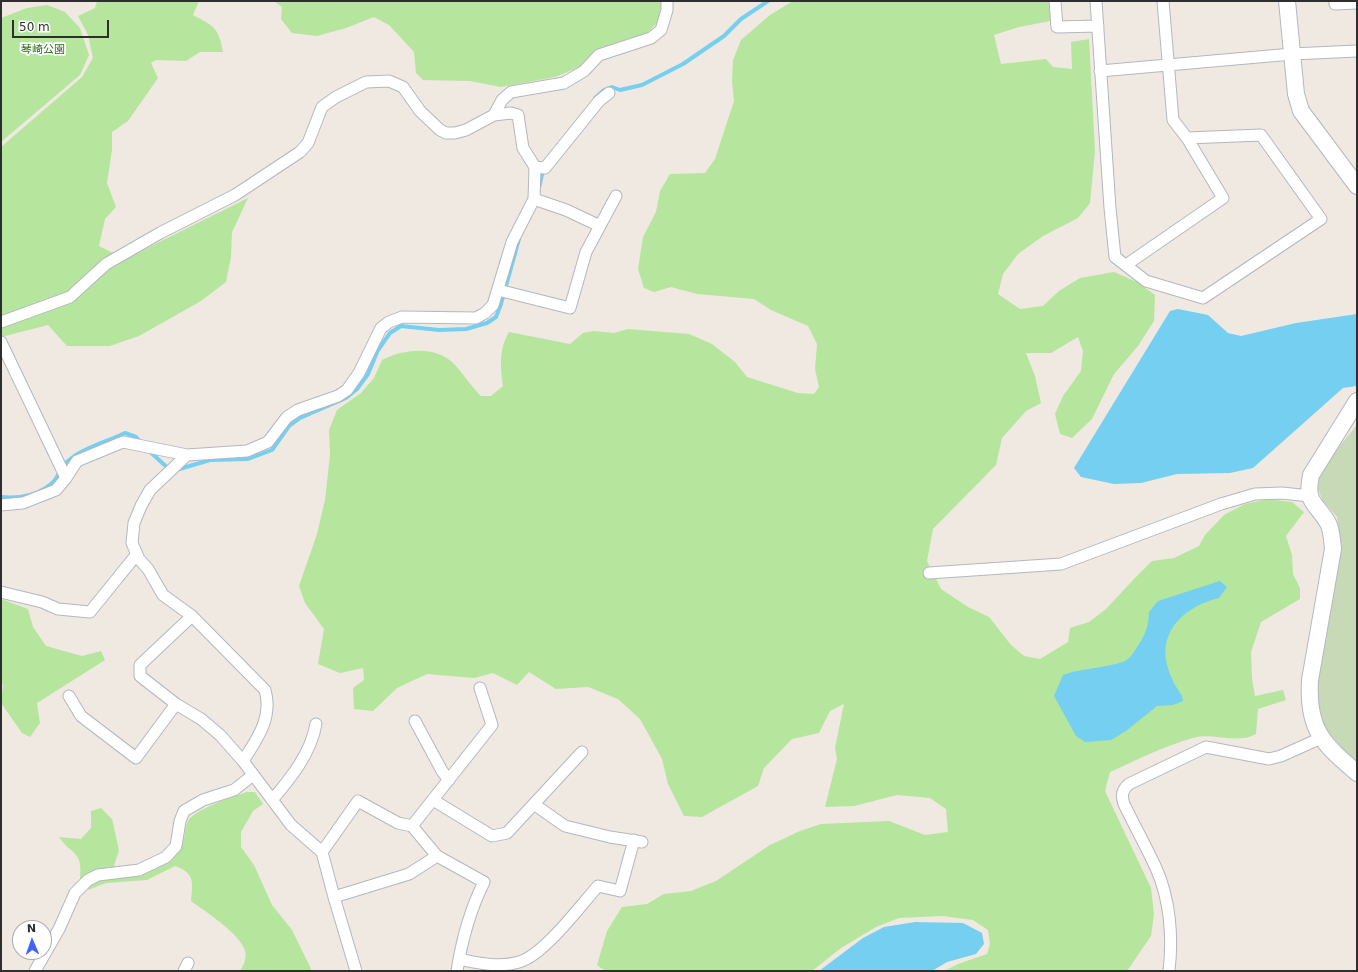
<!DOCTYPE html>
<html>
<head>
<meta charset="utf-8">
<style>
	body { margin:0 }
	#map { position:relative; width:1358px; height:972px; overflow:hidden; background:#efe9e1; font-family:"DejaVu Sans",sans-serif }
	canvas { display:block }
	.frame { position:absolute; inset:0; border:2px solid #2e2e2e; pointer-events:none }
	.north { position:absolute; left:12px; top:920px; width:40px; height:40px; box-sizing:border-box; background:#fff; border:1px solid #ababab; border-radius:50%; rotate:358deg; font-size:11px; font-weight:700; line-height:16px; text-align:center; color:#2e2e2e }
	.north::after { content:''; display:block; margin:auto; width:14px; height:18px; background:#4264fb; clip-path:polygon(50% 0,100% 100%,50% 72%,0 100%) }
	.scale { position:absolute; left:12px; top:20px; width:97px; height:18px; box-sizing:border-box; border:2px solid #2e2e2e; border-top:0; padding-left:5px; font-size:12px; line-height:14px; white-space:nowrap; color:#2e2e2e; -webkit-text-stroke:3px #fff; paint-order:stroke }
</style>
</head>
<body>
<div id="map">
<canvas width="1358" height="972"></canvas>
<div class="frame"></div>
<div class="north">N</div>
<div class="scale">50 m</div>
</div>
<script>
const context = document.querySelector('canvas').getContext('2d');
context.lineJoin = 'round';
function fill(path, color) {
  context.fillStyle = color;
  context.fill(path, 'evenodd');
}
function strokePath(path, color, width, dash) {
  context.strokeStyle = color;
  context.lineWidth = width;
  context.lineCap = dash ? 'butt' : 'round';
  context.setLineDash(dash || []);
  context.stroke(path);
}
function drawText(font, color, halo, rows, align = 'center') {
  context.font = font + ' "DejaVu Sans","Noto Sans JP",sans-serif';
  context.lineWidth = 3.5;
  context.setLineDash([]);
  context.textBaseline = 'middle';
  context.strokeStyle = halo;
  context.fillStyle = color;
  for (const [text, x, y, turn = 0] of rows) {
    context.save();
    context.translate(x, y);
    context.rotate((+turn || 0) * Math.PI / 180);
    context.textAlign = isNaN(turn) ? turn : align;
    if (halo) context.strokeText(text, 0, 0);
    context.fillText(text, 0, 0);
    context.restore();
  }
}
const green = new Path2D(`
	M 97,1 L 199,1 L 193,15 C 214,26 219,28 223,52 L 200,52 L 186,61 L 156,60 L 151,63 L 158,78 L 128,121 L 112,132 L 112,150 L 107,183 L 116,207 L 105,219 L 99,246 L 125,259 L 248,198 L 232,232 L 231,257 L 226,282 L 201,301 L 139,336 L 110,346 L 67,346 L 48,325 L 1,337 L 1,147 L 82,77 L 93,58 L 88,35 L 78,16 L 95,8 Z
	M 274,1 L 662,1 L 660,20 L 646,34 L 612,44 L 594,52 L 582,66 L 555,77 L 501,87 L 470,81 L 423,80 L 416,73 L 414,52 L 389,25 L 374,17 L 346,28 L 317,36 L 292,33 L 281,19 L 282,7 Z
	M 793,1 L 1052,1 L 1050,21 L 1019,27 L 994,35 L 1001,64 L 1046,59 L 1053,67 L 1072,69 L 1071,42 L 1089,39 L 1095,151 L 1090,203 L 1078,218 L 1043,236 L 1018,254 L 1003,274 L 998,294 L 1020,309 L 1043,306 L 1059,291 L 1080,278 L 1114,272 L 1137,282 L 1155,295 L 1154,321 L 1138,346 L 1114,374 L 1092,419 L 1072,438 L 1060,434 L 1055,414 L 1063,396 L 1081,371 L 1083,351 L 1078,337 L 1051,353 L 1026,353 L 1035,376 L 1041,403 L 1026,411 L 1002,438 L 996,465 L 933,529 L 927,561 L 941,589 L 968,607 L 989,617 L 1011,645 L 1024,656 L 1040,659 L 1068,642 L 1070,628 L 1089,622 L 1106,609 L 1134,579 L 1152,561 L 1174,558 L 1199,546 L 1205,535 L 1224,515 L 1245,504 L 1269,499 L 1292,502 L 1304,512 L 1286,536 L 1292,555 L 1293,574 L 1300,588 L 1300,599 L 1261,622 L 1251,652 L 1252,678 L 1255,696 L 1283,690 L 1286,700 L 1258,709 L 1256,734 C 1236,745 1214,732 1193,738 C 1164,746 1137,760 1110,772 L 1105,791 L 1151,888 L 1154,914 L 1151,936 L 1127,971 L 944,971 L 958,964 L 987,954 L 990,944 L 988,930 L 973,920 L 942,916 L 899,918 L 876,927 L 841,948 L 812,971 L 605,971 L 597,965 L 607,931 L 622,907 L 647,904 L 664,894 L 691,891 L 716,881 L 770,845 L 800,831 L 821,824 L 889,821 L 925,835 L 948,832 L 946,809 L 930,798 L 897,795 L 854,806 L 825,807 L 837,759 L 835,748 L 844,704 L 830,711 L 819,733 L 792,739 L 764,768 L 758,786 L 702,817 L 684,816 L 668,784 L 662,759 L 640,719 L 618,699 L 588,687 L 556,689 L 529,672 L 517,685 L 493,673 L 474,678 L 427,674 L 397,688 L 373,711 L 354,709 L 353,688 L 364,680 L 363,668 L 340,673 L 318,664 L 324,629 L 305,603 L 299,586 L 317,534 L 325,500 L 330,455 L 329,430 L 337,410 L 361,393 L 374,378 L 382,360 C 404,349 436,345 455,365 C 464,375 471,386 481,396 L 491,396 L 503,386 C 500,366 499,349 509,332 L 570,344 L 583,333 L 594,331 L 614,333 L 628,329 L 689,334 L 712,344 L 735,362 L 747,377 L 798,393 L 814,394 L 819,387 L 815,369 L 817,344 L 808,326 L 771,310 L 754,299 L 697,294 L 671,287 L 654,292 L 644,288 L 638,269 L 643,237 L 656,212 L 660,191 L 670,174 L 705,173 L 715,159 L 734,101 L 732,81 L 733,60 L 741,40 L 770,15 Z
	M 47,5 L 65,12 L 80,28 L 89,55 L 80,75 L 1,142 L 1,18 L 27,8 Z
	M 1,599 L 28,609 L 33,627 L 46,646 L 82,656 L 101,651 L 105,660 L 37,703 L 40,723 L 30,737 L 22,733 L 1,703 L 3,685 L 1,680 Z
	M 246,792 L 255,792 L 263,804 L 253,811 L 241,832 L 241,847 L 254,865 L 272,905 L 292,930 L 312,971 L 240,971 C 244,965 248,955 244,948 C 236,931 206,912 191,901 C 193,882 195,873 175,866 L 147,880 L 106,883 L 88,890 L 80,879 C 83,850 72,856 59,837 L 81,839 L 91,828 L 91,811 L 101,808 L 112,819 L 119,850 L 114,866 L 128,875 C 152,870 172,869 183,842 C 185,836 185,827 188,821 C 196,808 232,798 246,792 Z`);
const cemetery = new Path2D(`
	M 1357,425 L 1357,762 L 1346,752 L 1321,724 L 1316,691 L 1337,572 L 1340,540 L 1337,517 L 1323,501 L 1316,485 L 1323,466 Z`);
const water = new Path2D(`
	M 1178,309 L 1208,315 L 1228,333 L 1241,336 L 1296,323 L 1357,314 L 1357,386 L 1343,388 L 1253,468 L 1230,473 L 1177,474 L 1141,483 L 1114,484 L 1081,477 L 1074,468 L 1170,311 Z
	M 1220,581 L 1227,587 L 1219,598 C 1188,605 1158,629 1167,665 C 1169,671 1172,680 1175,685 C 1179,692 1182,693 1183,701 L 1173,705 L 1157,706 L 1126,731 L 1111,740 L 1085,742 L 1076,736 L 1054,696 L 1063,675 C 1080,668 1118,667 1128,659 C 1133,655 1136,648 1139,644 C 1146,634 1149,623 1149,612 L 1158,601 Z
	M 915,922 L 963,923 L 982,933 L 984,944 L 976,954 L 947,962 L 932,971 L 819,971 L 863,938 L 884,927 Z`);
const stream = new Path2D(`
	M 595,98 L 604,90 L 612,87 L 620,90 L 642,85 L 683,64 L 724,36 L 741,19 L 768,1
	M 539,188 L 543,170
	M 147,449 L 170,470
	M 176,470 L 210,460 L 248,459 L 272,450 L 289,426 L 300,418 L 346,398 L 357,389 L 368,374 L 378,350 L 390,333 L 401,326 L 439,330 L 466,329 L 487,323 L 496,317 L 501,304 L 519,239
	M 1,497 C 19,499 42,495 55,480 C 59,474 62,467 67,462 C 82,448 107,442 125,433 L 136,437 L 141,443`);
const street = new Path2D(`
	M 1055,1 L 1057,27 L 1098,26
	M 1096,1 L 1110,208 L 1115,257 L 1146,281 L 1203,298 L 1321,219 L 1261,135 L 1187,138
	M 1335,1 L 1335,4 L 1357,3
	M 1100,71 L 1292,54 L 1357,51
	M 494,115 L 502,100 L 511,92 L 564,83 L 584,71 L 599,55 L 651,38 L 661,30 L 667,10 L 667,1
	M 535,167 L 545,168 L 599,101 L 609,93
	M 534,199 L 566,210 L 600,226
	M 1126,265 L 1223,198 L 1187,138 L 1173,120 L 1163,1
	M 498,290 L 570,308 L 586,252 L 616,196
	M 1,322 L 70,297 L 106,264 L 160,233 L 235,195 L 300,152 L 308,143 L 322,107 L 336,97 L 366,82 L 389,81 L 403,87 L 420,111 L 440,130 L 446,133 L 455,133 L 466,130 L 494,115 L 511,113 L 518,115 L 523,148 L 535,167 L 534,199 L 512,242 L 493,305 L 485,313 L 476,318 L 402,317 L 389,322 L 381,328 L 359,373 L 347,390 L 338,396 L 298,410 L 287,417 L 268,442 L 247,451 L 187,455 L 123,442 L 77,461 L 66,478 L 56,490 L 23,503 L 1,505
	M 1,342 L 66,478
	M 187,455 L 150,490 L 141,506 L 134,523 L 132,543 L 139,559 L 148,569 L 163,595 L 192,616 L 265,690 C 273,718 257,739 243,761
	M 929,573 L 1061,564 L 1221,504 L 1255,494 L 1282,493 L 1310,496
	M 1,592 L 42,602 L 58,609 L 90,612 L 137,554
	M 192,616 L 140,665 L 140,676 L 176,704 L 201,719 L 220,735 L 243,761 L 291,825 L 322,852 L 334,897
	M 69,696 L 81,716 L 136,758 L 176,704
	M 415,721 L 442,771 L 449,780
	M 272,800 C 291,778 311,753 316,724
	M 433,800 L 492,836 L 507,833 L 582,752
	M 535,805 L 565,826 L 610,837 L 642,842
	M 412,826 L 492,725 L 480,688
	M 322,852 L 358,801 L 398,823 L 412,826 L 437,856 L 484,882 C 470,910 462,939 457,971
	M 459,959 C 479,963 499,968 519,962 C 543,956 581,905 598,886 L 620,891 L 634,840
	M 35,971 L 59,929 L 75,893 L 88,880 L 98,875 L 139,870 L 166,857 L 176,846 L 180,821 L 184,811 L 203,800 L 234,790 L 253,775
	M 184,971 L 188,963
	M 356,971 L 334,897 L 409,874 L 437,856
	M 1169,971 C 1173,937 1170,899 1156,868 C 1146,846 1134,825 1124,804 C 1121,795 1122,790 1129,784 L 1206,747 L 1269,759 L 1281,756 L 1321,738`);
const secondary = new Path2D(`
	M 1287,1 L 1296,94 L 1301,111 L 1357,186
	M 1357,401 L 1311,475 C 1305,504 1316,502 1328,523 C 1332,531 1332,540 1333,549 L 1310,680 C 1307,729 1322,743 1357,773`);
const parkNames = [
	["琴崎公園",43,50]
];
fill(green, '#b6e59e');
fill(cemetery, '#c8d9b8');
fill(water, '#75cff0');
strokePath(stream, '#75cff0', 4);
strokePath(street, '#b4b7c1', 13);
strokePath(secondary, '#b4b7c1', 18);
strokePath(street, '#fff', 11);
strokePath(secondary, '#fff', 16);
drawText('11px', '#2c6e1b', '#fff', parkNames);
</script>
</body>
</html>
